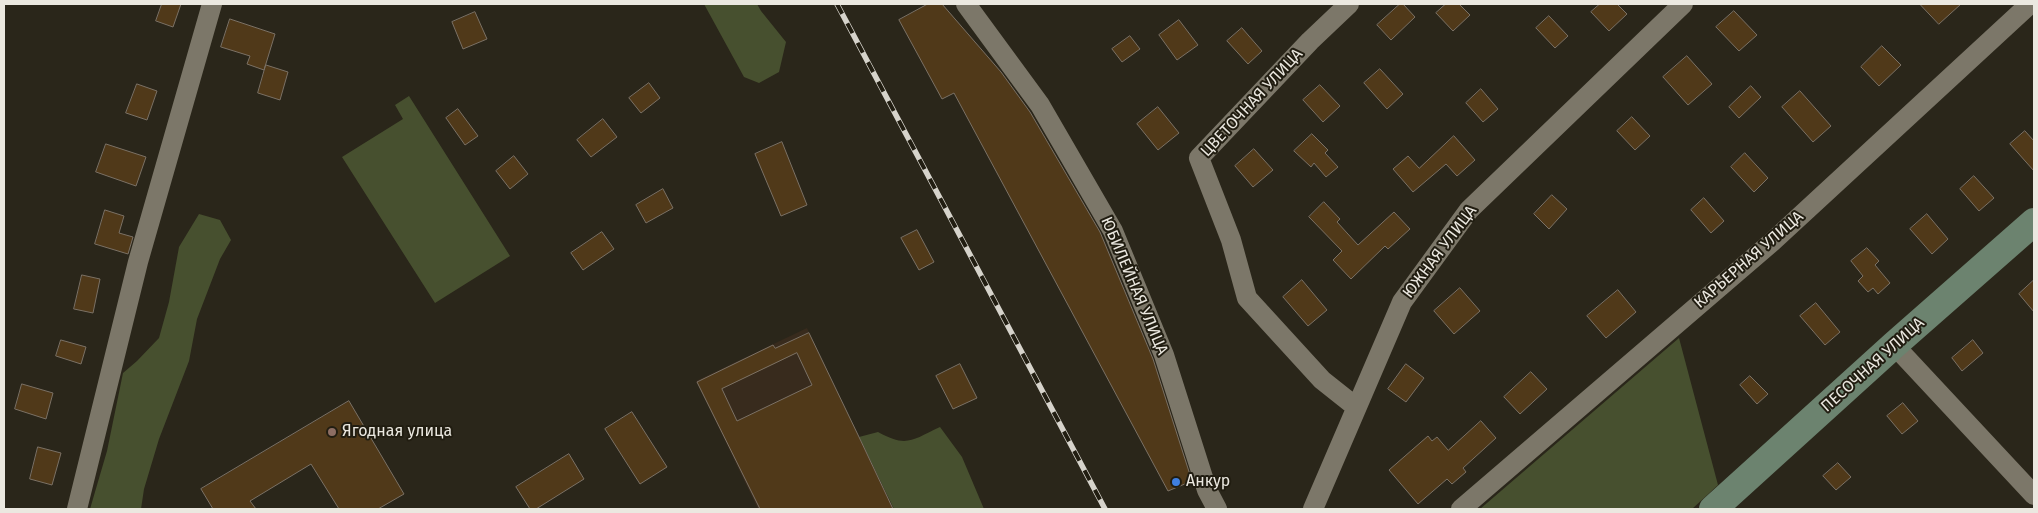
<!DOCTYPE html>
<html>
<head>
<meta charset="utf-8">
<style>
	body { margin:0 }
	#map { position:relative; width:2038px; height:513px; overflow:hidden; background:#2a261a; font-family:"Fira Sans",sans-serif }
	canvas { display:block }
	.frame { position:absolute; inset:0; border:5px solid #ebe8e0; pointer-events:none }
</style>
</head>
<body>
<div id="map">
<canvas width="2038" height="513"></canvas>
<div class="frame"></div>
</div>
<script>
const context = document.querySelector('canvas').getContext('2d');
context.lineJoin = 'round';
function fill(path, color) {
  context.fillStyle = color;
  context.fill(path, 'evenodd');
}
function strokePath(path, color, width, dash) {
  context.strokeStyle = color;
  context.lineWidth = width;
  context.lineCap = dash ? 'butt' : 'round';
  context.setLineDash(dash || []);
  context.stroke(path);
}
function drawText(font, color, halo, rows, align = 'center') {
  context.font = font + ' "Fira Sans",sans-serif';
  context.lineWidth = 4;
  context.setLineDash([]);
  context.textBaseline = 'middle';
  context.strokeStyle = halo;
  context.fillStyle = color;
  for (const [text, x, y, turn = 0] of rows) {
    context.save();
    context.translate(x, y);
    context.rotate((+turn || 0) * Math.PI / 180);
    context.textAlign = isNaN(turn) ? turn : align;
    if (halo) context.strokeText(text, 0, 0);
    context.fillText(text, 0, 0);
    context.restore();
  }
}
const industrial = new Path2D(`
	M 807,328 L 859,437 L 894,509 L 758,509 L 696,381 Z`);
const green = new Path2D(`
	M 704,4 L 757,4 L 761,11 L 786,42 L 779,72 L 759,83 L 744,77 Z
	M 409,96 L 510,256 L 435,303 L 342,157 L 403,119 L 395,105 Z
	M 199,214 L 220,220 L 231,240 L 220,259 L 197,319 L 189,361 L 159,439 L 144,489 L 141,509 L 90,509 L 107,451 L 123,373 L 137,361 L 159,338 L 169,302 L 179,247 Z
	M 1679,338 L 1718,485 L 1692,509 L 1480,509 Z
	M 940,427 L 962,457 L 984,509 L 894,509 L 859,437 L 878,432 C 907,448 912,440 940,427 Z`);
const building = new Path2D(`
	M 162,4 L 181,4 L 173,27 L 156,21 Z
	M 928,4 L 942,4 L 1001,72 L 1030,112 L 1100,232 L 1153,359 L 1192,481 L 1168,491 L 954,93 L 942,99 L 899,20 Z
	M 1400,4 L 1403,4 L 1415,17 L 1391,40 L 1377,25 Z
	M 1446,4 L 1459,4 L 1470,15 L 1453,31 L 1436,13 Z
	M 1600,4 L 1617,4 L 1627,14 L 1609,31 L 1591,12 Z
	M 1920,4 L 1961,4 L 1939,24 Z
	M 1734,11 L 1757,35 L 1739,51 L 1716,27 Z
	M 475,12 L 487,39 L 463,49 L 452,22 Z
	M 1549,16 L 1568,36 L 1555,48 L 1536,28 Z
	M 230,19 L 275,34 L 264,70 L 247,64 L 250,56 L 221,47 Z
	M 1179,20 L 1198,45 L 1177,60 L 1159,35 Z
	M 1242,28 L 1262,51 L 1248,64 L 1227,41 Z
	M 1130,36 L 1140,49 L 1122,62 L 1112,49 Z
	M 1882,46 L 1901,65 L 1879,86 L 1861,67 Z
	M 1687,56 L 1712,84 L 1688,105 L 1663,77 Z
	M 266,65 L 288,72 L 280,100 L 258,93 Z
	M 1380,69 L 1403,94 L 1387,109 L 1364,83 Z
	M 649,83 L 660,98 L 641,113 L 629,98 Z
	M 137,84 L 157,91 L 147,120 L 126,113 Z
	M 1320,85 L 1340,106 L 1323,122 L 1303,100 Z
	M 1751,86 L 1761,97 L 1739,118 L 1729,107 Z
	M 1481,89 L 1498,109 L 1483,122 L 1466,103 Z
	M 1800,91 L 1831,126 L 1813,142 L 1782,107 Z
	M 1158,107 L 1179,133 L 1158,150 L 1137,124 Z
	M 458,109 L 478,136 L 465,145 L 446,118 Z
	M 1632,117 L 1650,136 L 1635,150 L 1617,131 Z
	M 603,119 L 617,137 L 591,157 L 577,140 Z
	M 2025,131 L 2034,141 L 2034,171 L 2010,144 Z
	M 1312,134 L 1328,150 L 1325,153 L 1338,167 L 1326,177 L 1314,163 L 1311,167 L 1294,151 Z
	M 1454,136 L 1475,160 L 1457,176 L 1446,164 L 1413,192 L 1393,169 L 1408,156 L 1419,168 Z
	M 782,142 L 807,205 L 781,216 L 755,154 Z
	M 106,144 L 146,157 L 136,186 L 96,172 Z
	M 1254,149 L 1273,170 L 1253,187 L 1235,166 Z
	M 1745,153 L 1768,178 L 1754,192 L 1731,167 Z
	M 514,156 L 528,174 L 510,189 L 496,171 Z
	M 1974,176 L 1994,198 L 1979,211 L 1960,189 Z
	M 663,189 L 673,208 L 646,223 L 636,205 Z
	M 1552,195 L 1567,209 L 1549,229 L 1534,214 Z
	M 1704,198 L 1724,221 L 1711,233 L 1691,210 Z
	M 1324,202 L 1340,219 L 1337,222 L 1358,245 L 1394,212 L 1410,229 L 1388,249 L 1385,246 L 1351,279 L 1333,260 L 1342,251 L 1309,217 Z
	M 105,210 L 124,216 L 119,233 L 133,237 L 128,254 L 95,244 Z
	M 1927,214 L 1948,239 L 1932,254 L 1910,229 Z
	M 917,230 L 934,262 L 919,270 L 901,238 Z
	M 602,232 L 614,249 L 583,270 L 571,253 Z
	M 1867,248 L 1879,261 L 1875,265 L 1890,283 L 1878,294 L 1873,288 L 1868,292 L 1858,281 L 1863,276 L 1851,261 Z
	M 82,275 L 100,279 L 93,313 L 74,309 Z
	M 1302,280 L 1327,310 L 1308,326 L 1283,297 Z
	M 2034,280 L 2034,312 L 2019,294 Z
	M 1460,288 L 1480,311 L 1454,334 L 1434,311 Z
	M 1618,290 L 1636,312 L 1606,338 L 1587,316 Z
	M 1816,303 L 1840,332 L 1825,345 L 1800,316 Z
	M 809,333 L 859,437 L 893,509 L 760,509 L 697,382 L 773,345 L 775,348 ZM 797,353 L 812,385 L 737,421 L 722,389 Z
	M 61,340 L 86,347 L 81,364 L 56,356 Z
	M 1973,340 L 1983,353 L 1962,371 L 1952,358 Z
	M 960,364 L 977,398 L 953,409 L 936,376 Z
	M 1406,364 L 1424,378 L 1406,402 L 1388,389 Z
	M 1531,372 L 1547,389 L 1520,414 L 1504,397 Z
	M 1750,376 L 1768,394 L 1757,404 L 1740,385 Z
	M 22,384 L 53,393 L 46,419 L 15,409 Z
	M 349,401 L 404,494 L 378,509 L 339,509 L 311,464 L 250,501 L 256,509 L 213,509 L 201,489 Z
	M 1903,403 L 1918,421 L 1902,434 L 1887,416 Z
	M 632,412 L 667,467 L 640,484 L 605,429 Z
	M 1481,421 L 1496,438 L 1463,468 L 1466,472 L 1452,484 L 1447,479 L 1418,504 L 1389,470 L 1428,436 L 1432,441 L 1437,437 L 1448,450 Z
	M 38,447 L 61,453 L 52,485 L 30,479 Z
	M 569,454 L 584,479 L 536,509 L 530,509 L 516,487 Z
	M 1838,463 L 1851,477 L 1836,490 L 1823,476 Z`);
const street = new Path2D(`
	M 966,4 L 1040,105 L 1113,231 L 1164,355 L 1207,490 L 1217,509
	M 1349,4 L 1310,41 L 1199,158 L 1231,240 L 1247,298 L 1322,380 L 1356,407
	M 1894,345 L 2034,495
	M 77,509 L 138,262 L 212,4
	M 1313,509 L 1402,302 L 1469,210 L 1683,4
	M 1461,509 L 1772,242 L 2030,4`);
const secondary = new Path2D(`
	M 1713,509 L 1894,345 L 2034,222`);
const rail = new Path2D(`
	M 837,4 L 1105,509`);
const markers = [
	[332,432,5,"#8d6e63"],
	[1176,482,5,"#3f7fe0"]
];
const streetNames = [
	["ЦВЕТОЧНАЯ УЛИЦА",1252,103,-47],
	["ЮЖНАЯ УЛИЦА",1440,252,-53],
	["КАРЬЕРНАЯ УЛИЦА",1749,260,-41],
	["ЮБИЛЕЙНАЯ УЛИЦА",1134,286,67],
	["ПЕСОЧНАЯ УЛИЦА",1873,365,-42]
];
const poiNames = [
	["Ягодная улица",342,432],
	["Анкур",1186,482]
];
fill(industrial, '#382b1d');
fill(green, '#47502f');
fill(building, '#503919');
strokePath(building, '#7b7165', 1);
strokePath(street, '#7c7769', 20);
strokePath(secondary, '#6c836f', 28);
strokePath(rail, '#d6d3cb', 5.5);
strokePath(rail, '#211d11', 4, [11]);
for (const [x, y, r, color] of markers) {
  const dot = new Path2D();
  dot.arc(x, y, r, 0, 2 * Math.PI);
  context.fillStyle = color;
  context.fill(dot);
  strokePath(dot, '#211d11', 2);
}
drawText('16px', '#ebe8e0', '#211d11', streetNames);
drawText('16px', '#ebe8e0', '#211d11', poiNames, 'left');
</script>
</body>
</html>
